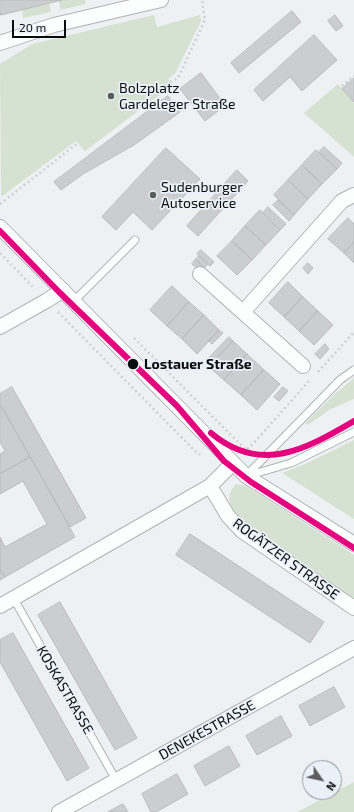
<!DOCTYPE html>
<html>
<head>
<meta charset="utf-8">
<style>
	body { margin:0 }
	#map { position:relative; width:354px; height:812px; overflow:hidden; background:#eef1f4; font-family:"Exo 2",sans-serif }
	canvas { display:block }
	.north { position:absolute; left:302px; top:760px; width:40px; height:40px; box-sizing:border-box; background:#eaf0f8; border:1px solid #90959a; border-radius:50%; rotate:124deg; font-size:11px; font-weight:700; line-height:16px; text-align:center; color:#0a0c0e }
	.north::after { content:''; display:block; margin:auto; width:14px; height:18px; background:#5a5c5e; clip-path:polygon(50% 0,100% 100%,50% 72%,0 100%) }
	.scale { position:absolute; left:12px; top:20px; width:54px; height:18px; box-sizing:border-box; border:2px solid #0a0c0e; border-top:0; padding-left:5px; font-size:12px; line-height:14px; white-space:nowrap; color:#0a0c0e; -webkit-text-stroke:3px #eaf0f8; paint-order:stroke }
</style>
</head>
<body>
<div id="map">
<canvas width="354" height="812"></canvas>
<div class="north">N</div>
<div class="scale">20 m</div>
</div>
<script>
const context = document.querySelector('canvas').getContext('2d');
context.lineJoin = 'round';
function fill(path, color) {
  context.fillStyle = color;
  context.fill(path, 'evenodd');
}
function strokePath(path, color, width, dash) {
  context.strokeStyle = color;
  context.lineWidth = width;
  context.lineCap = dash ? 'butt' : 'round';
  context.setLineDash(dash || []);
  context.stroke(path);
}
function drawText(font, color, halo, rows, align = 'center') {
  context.font = font + ' "Exo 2",sans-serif';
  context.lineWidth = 3.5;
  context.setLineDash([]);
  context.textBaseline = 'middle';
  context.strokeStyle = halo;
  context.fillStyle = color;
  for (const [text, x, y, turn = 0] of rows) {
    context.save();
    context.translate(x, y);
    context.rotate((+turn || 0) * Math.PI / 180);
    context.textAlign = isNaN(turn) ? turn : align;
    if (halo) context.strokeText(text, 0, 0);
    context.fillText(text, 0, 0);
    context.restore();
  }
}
const green = new Path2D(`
	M 62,0 L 85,0 L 86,4 L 60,10 L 59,1 Z
	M 49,3 L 51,12 L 23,18 L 22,10 Z
	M 154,15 L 157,27 L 200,15 L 201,21 L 175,74 L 168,79 L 173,85 L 85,151 L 76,141 L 1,197 L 0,64 L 32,44 Z
	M 338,84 L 354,102 L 354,157 L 304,113 Z
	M 354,378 L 354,399 L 329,410 L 308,425 L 305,423 L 337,392 Z
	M 354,440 L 354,519 L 282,473 L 305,464 Z
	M 236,484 L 246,486 L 354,555 L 354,598 L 246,524 C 235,513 221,499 236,484 Z
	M 354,782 L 354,812 L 297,812 Z`);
const building = new Path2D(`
	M 0,0 L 62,0 L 1,15 Z
	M 292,11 L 301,22 L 239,73 L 231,63 Z
	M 335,15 L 343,26 L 336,31 L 328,21 Z
	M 314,35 L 337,60 L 302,91 L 290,77 L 263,101 L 254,90 Z
	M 201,73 L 222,101 L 214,108 L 218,111 L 205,121 L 180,89 Z
	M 354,78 L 354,102 L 342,89 Z
	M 168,96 L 180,112 L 134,145 L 83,174 L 61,190 L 54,182 Z
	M 324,147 L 342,163 L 337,169 L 319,152 Z
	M 166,148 L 200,179 L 152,230 L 133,212 L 116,230 L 102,217 Z
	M 316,150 L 337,169 L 322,184 L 302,165 Z
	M 302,165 L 322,184 L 308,199 L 288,180 Z
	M 237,170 L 248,181 L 198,236 L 187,226 Z
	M 288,180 L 308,199 L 294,215 L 274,195 Z
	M 278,200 L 294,215 L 289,221 L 273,205 Z
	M 268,207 L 286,224 L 280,230 L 263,213 Z
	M 260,210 L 280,230 L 266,245 L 245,226 Z
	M 348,218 L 354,224 L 354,242 L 344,253 L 328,239 Z
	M 245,226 L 266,245 L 252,260 L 232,241 Z
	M 232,241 L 252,260 L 237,275 L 217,256 Z
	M 354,242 L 354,263 L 344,253 Z
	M 201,250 L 214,262 L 210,266 L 197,254 Z
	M 199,256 L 208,264 L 204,268 L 196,259 Z
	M 196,259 L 204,268 L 201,272 L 192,264 Z
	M 308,263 L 313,268 L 308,274 L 303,268 Z
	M 288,282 L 303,297 L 284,317 L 269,303 Z
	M 172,286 L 189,302 L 167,326 L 150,310 Z
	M 303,297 L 318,311 L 299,331 L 284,317 Z
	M 189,302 L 204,315 L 182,339 L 167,326 Z
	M 318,311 L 333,325 L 314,345 L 299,331 Z
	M 204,315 L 219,330 L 197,354 L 182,339 Z
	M 219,330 L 223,333 L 212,344 L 209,341 Z
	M 229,337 L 233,341 L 213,362 L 209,358 Z
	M 233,341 L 247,354 L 224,380 L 209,367 Z
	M 325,344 L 329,349 L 320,359 L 315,354 Z
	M 247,354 L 264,370 L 241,395 L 224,380 Z
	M 264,370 L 280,384 L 257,410 L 241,395 Z
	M 12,387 L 86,518 L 70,527 L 0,403 L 0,394 Z
	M 283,387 L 288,391 L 279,401 L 274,397 Z
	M 0,405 L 30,457 L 0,474 L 0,454 L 5,451 L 0,442 Z
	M 30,457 L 75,537 L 5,577 L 0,569 L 0,537 L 5,547 L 47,524 L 23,481 L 0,494 L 0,474 Z
	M 190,534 L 324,622 L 310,643 L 176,555 Z
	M 0,569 L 5,577 L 0,580 Z
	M 60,602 L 137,738 L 115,750 L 38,615 Z
	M 13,633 L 89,768 L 67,781 L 0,662 L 0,640 Z
	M 334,687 L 345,707 L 310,726 L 299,706 Z
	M 281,716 L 292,736 L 257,755 L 246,736 Z
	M 229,746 L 240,766 L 205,786 L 194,766 Z
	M 177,774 L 188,794 L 156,812 L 151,812 L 142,794 Z
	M 123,804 L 128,812 L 108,812 Z`);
const path = new Path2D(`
	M 170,82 L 178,78 L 205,20 L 202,0
	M 342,86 L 354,76
	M 0,204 L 78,143
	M 0,253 L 35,289
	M 58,312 L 198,454 L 202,455
	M 134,338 L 251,455
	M 318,372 L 354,332
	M 243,452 L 253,444 L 309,381`);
const lane = new Path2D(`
	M 74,301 L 135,240
	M 246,476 L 340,380 L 354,370
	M 247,476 L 291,463 L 354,432
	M 14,599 L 116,780`);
const street = new Path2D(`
	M 0,43 L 54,25 L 161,0
	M 0,227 L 246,476 L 354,544
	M 200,274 L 303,366
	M 243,312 L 342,201 L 354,195
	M 0,327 L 46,301 L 63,290
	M 210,486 L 228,516 L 242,531 L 354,608
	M 0,606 L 210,486 L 233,463
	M 59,812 L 354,648`);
const tram = new Path2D(`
	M 352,422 L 354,421
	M 332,534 L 354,545`);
const tram1 = new Path2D(`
	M 0,231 L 59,292 L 177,406 L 224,461 L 251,482 L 354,548
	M 211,433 C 261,475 306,449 354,421`);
const markers = [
	[111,96,4,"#5a5c5e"],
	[153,195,4,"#5a5c5e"],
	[133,364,6,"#0a0c0e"]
];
const poiNames = [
	["Bolzplatz",119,88],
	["Gardeleger Straße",119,104],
	["Sudenburger",161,187],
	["Autoservice",161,203]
];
const stopNames = [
	["Lostauer Straße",144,364]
];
const streetNames = [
	["ROGÄTZER STRASSE",286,559,36],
	["KOSKASTRASSE",65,690,60],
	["DENEKESTRASSE",207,730,-29]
];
fill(green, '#d5e2d1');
fill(building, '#cccdd0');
strokePath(building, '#bbbbbe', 1);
strokePath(lane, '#b0b2b5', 9);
strokePath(street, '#b0b2b5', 16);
strokePath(path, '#ced0d1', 2.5, [2, 3]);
strokePath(lane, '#fcfdfd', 7);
strokePath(street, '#fcfdfd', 14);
strokePath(tram, '#b9baba', 1);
strokePath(tram1, '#e5007d', 6);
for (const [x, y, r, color] of markers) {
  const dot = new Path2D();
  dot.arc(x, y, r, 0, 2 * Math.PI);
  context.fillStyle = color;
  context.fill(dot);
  strokePath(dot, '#eaf0f8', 1.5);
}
drawText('14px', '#0a0c0e', '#eaf0f8', poiNames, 'left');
drawText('bold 14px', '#0a0c0e', '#eaf0f8', stopNames, 'left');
drawText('14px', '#0a0c0e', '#eaf0f8', streetNames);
</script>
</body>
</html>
